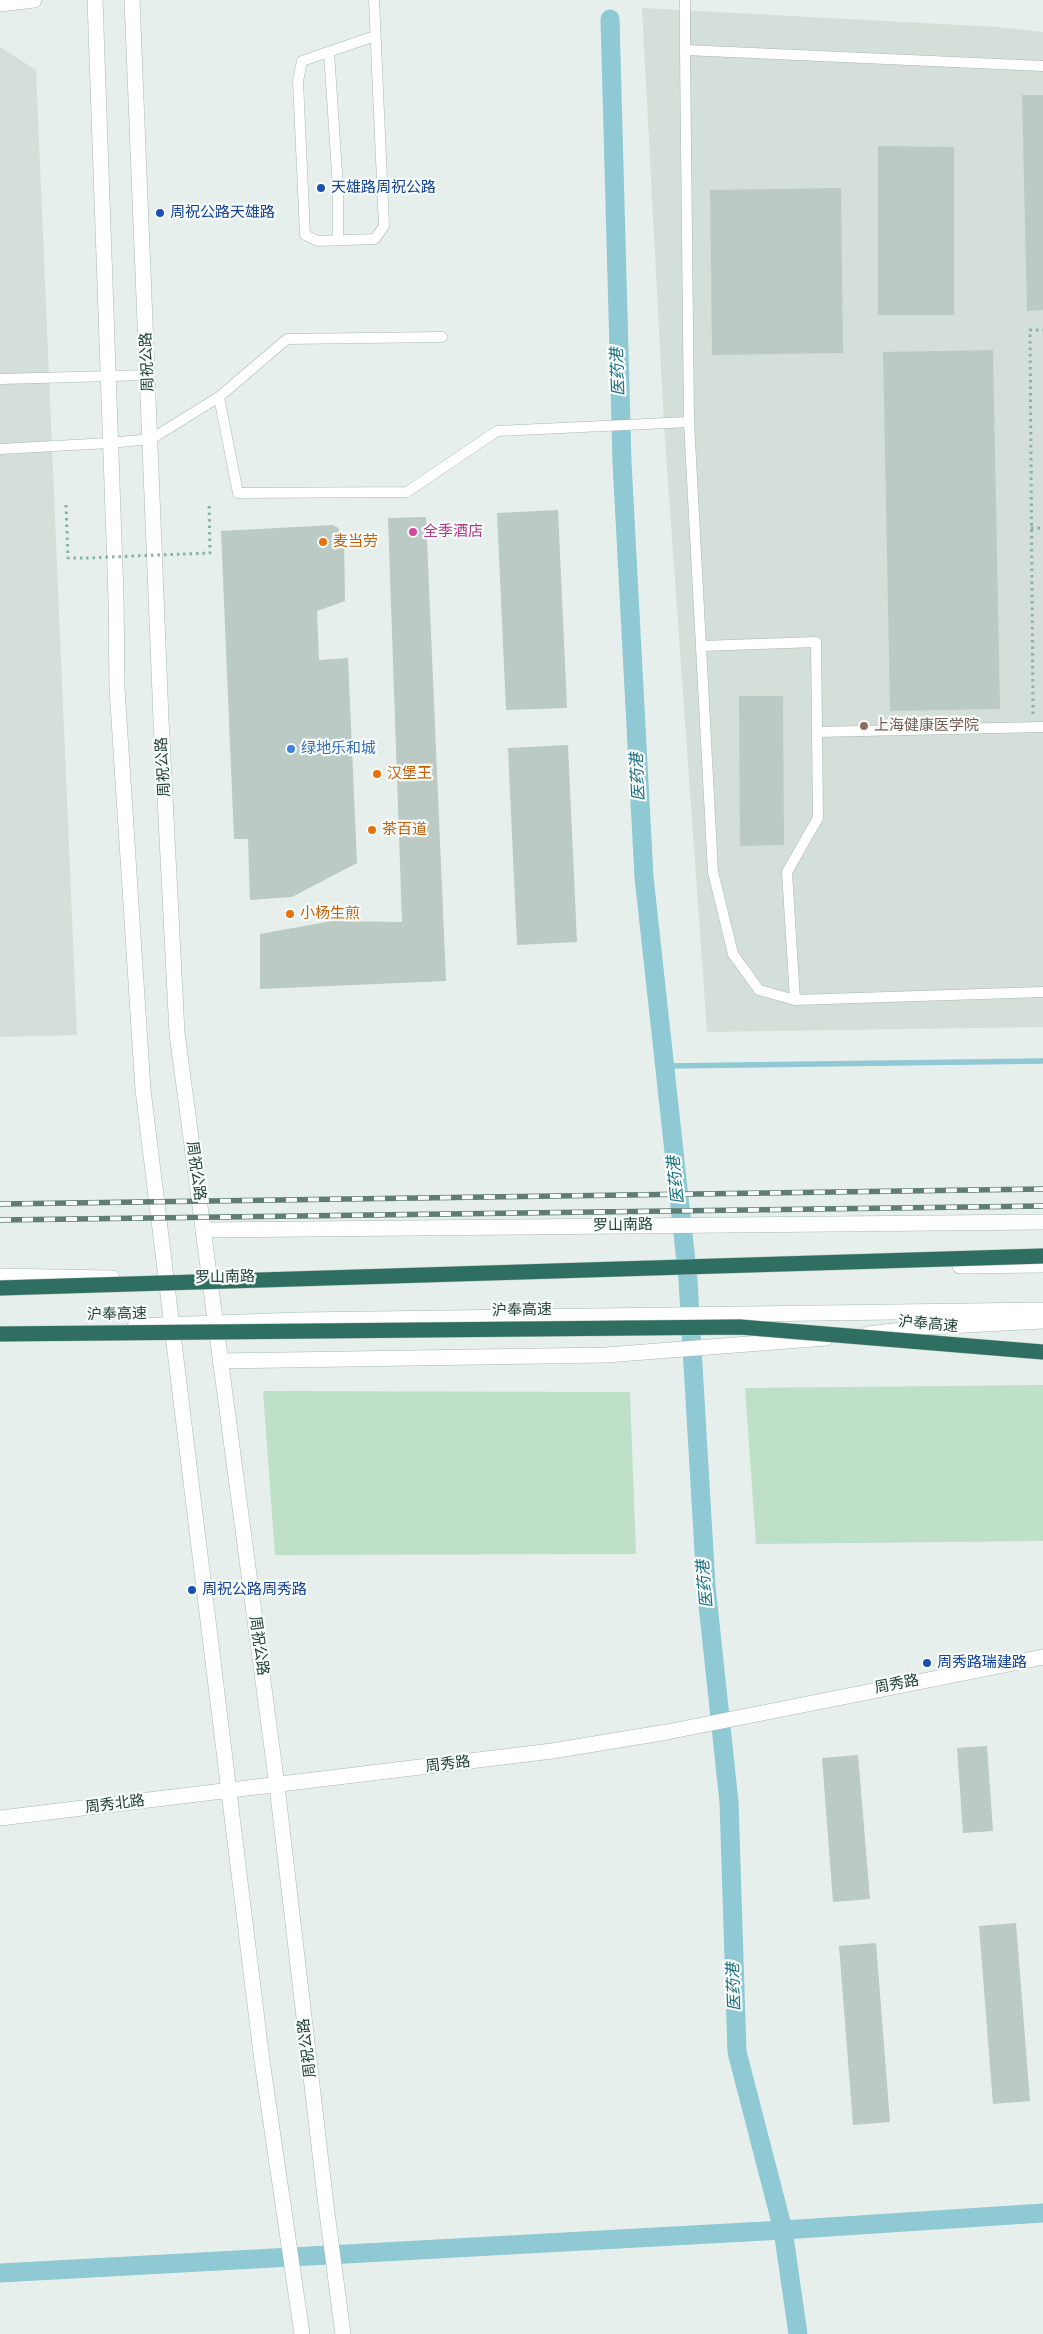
<!DOCTYPE html>
<html>
<head>
<meta charset="utf-8">
<style>
	body { margin:0 }
	canvas { display:block; background:#e6efeb }
</style>
</head>
<body>
<canvas width="1043" height="2334"></canvas>
<script>
const context = document.querySelector('canvas').getContext('2d');
context.lineJoin = 'round';
function fill(path, color) {
  context.fillStyle = color;
  context.fill(path, 'evenodd');
}
function strokePath(path, color, width, dash) {
  context.strokeStyle = color;
  context.lineWidth = width;
  context.lineCap = dash ? 'butt' : 'round';
  context.setLineDash(dash || []);
  context.stroke(path);
}
function drawText(font, color, halo, rows, align = 'center') {
  context.font = font + ' "Nunito Sans","Noto Sans SC",sans-serif';
  context.lineWidth = 4.5;
  context.setLineDash([]);
  context.textBaseline = 'middle';
  context.strokeStyle = halo;
  context.fillStyle = color;
  for (const [text, x, y, turn = 0] of rows) {
    context.save();
    context.translate(x, y);
    context.rotate((+turn || 0) * Math.PI / 180);
    context.textAlign = isNaN(turn) ? turn : align;
    if (halo) context.strokeText(text, 0, 0);
    context.fillText(text, 0, 0);
    context.restore();
  }
}
const built = new Path2D(`
	M 642,8 L 998,27 L 1043,32 L 1043,1027 L 707,1032 L 664,425 Z
	M 0,47 L 36,70 L 77,1035 L 0,1037 Z`);
const green = new Path2D(`
	M 1043,1385 L 1043,1541 L 756,1544 L 745,1388 Z
	M 263,1391 L 630,1392 L 636,1554 L 275,1555 Z`);
const stream = new Path2D(`
	M 665,1066 L 1043,1061`);
const canal = new Path2D(`
	M 610,19 L 622,462 L 644,877 L 688,1280 L 706,1586 L 729,1802 L 737,2052 L 783,2230 L 798,2334
	M 0,2273 L 783,2230 L 1043,2213`);
const building = new Path2D(`
	M 1022,95 L 1043,95 L 1043,310 L 1027,311 Z
	M 878,146 L 954,147 L 954,315 L 878,315 Z
	M 841,188 L 843,353 L 712,355 L 710,190 Z
	M 993,350 L 1000,709 L 890,711 L 883,352 Z
	M 558,510 L 567,708 L 506,710 L 497,513 Z
	M 426,517 L 446,981 L 260,989 L 260,934 L 332,921 L 402,922 L 388,518 Z
	M 333,525 L 338,528 L 344,537 L 345,601 L 317,611 L 319,660 L 348,658 L 357,863 L 292,897 L 250,900 L 248,839 L 234,839 L 221,531 Z
	M 739,696 L 783,696 L 784,845 L 740,846 Z
	M 568,745 L 577,942 L 517,945 L 508,748 Z
	M 987,1746 L 993,1831 L 963,1833 L 957,1748 Z
	M 858,1755 L 870,1899 L 833,1902 L 822,1758 Z
	M 1016,1923 L 1030,2101 L 993,2104 L 979,1926 Z
	M 876,1943 L 890,2122 L 853,2125 L 839,1946 Z`);
const path = new Path2D(`
	M 66,505 L 68,558 L 86,558
	M 1031,528 L 1043,528
	M 183,554 L 210,553 L 209,502
	M 1033,714 L 1030,330 L 1043,330`);
const service = new Path2D(`
	M 374,0 L 384,226 L 375,239 L 318,241 L 305,235 L 298,81 L 302,61 L 375,36
	M 685,0 L 685,50
	M 329,52 L 338,188 L 338,240
	M 1043,66 L 685,50 L 689,422 L 713,872 L 733,954 L 759,990 L 795,1000 L 1043,992
	M 0,379 L 148,375
	M 219,397 L 238,493 L 407,492 L 497,431 L 689,422
	M 0,449 L 109,443 L 151,439 L 219,397 L 287,339 L 442,337
	M 701,646 L 816,642 L 818,818 L 787,872 L 795,1000
	M 817,732 L 1043,727`);
const minor = new Path2D(`
	M 0,4 L 34,0
	M 203,1230 L 1043,1222
	M 868,1334 L 927,1327 L 1043,1321
	M 220,1361 L 606,1355 L 826,1338
	M 0,1818 L 552,1751 L 667,1732 L 1043,1657`);
const tertiary = new Path2D(`
	M 95,0 L 116,597 L 117,688 L 143,1090 L 262,2061 L 302,2334
	M 132,0 L 161,719 L 177,1033 L 277,1786 L 326,2205 L 343,2334`);
const secondary = new Path2D(`
	M 960,1266 L 1043,1265
	M 0,1276 L 112,1278
	M 135,1326 L 299,1320 L 1043,1310`);
const rail = new Path2D(`
	M 0,1204 L 1043,1189
	M 0,1220 L 1043,1206`);
const pathBridge = new Path2D(`
	M 86,558 L 183,554`);
const motorwayBridge = new Path2D(`
	M 0,1288 L 1043,1256
	M 0,1334 L 740,1327 L 1043,1352`);
const markers = [
	[321,188,5,"#1a4fb4"],
	[160,213,5,"#1a4fb4"],
	[413,532,5,"#d1479c"],
	[323,542,5,"#e8710a"],
	[864,726,5,"#8d6e63"],
	[291,749,5,"#3f7fe0"],
	[377,774,5,"#e8710a"],
	[372,830,5,"#e8710a"],
	[290,914,5,"#e8710a"],
	[192,1590,5,"#1a4fb4"],
	[927,1663,5,"#1a4fb4"]
];
const transitNames = [
	["天雄路周祝公路",331,188],
	["周祝公路天雄路",170,213],
	["周祝公路周秀路",202,1590],
	["周秀路瑞建路",937,1663]
];
const streetNames = [
	["周祝公路",148,362,-92],
	["周祝公路",164,767,-93],
	["周祝公路",195,1171,82],
	["罗山南路",623,1226,-1],
	["罗山南路",225,1278,-1],
	["沪奉高速",522,1311,-1],
	["沪奉高速",117,1315,-1],
	["沪奉高速",928,1325,5],
	["周祝公路",258,1646,82],
	["周秀路",897,1685,-11],
	["周秀路",448,1765,-7],
	["周秀北路",115,1805,-7],
	["周祝公路",308,2048,-97]
];
const hotelNames = [
	["全季酒店",423,532]
];
const foodNames = [
	["麦当劳",333,542],
	["汉堡王",387,774],
	["茶百道",382,830],
	["小杨生煎",300,914]
];
const educationNames = [
	["上海健康医学院",874,726]
];
const shopNames = [
	["绿地乐和城",301,749]
];
const waterNames = [
	["医药港",619,372,-92],
	["医药港",639,777,-93],
	["医药港",677,1180,-96],
	["医药港",706,1584,-95],
	["医药港",735,1987,-92]
];
fill(built, '#d4dfda');
fill(green, '#bfe0c8');
strokePath(stream, '#8ec9d4', 5.5);
strokePath(canal, '#8ec9d4', 19);
fill(building, '#bbcac4');
strokePath(service, '#a8b8b2', 11);
strokePath(minor, '#a8b8b2', 16);
strokePath(tertiary, '#a8b8b2', 16);
strokePath(secondary, '#a4bbb3', 16);
strokePath(path, '#86b3a5', 3, [2.5, 4]);
strokePath(service, '#fff', 10);
strokePath(minor, '#fff', 15);
strokePath(tertiary, '#fff', 15);
strokePath(secondary, '#fff', 15);
strokePath(rail, '#5f7d75', 5.5);
strokePath(rail, '#f7fbf9', 4, [11]);
strokePath(motorwayBridge, '#c2cac8', 16, []);
strokePath(pathBridge, '#86b3a5', 3, [2.5, 4]);
strokePath(motorwayBridge, '#2f6f62', 15);
for (const [x, y, r, color] of markers) {
  const dot = new Path2D();
  dot.arc(x, y, r, 0, 2 * Math.PI);
  context.fillStyle = color;
  context.fill(dot);
  strokePath(dot, '#f7fbf9', 2);
}
drawText('15px', '#164399', '#f7fbf9', transitNames, 'left');
drawText('15px', '#24423a', '#f7fbf9', streetNames);
drawText('15px', '#b23c85', '#f7fbf9', hotelNames, 'left');
drawText('15px', '#c56008', '#f7fbf9', foodNames, 'left');
drawText('15px', '#785e54', '#f7fbf9', educationNames, 'left');
drawText('15px', '#366cbe', '#f7fbf9', shopNames, 'left');
drawText('italic 16px', '#1c6f80', '#f7fbf9', waterNames);
</script>
</body>
</html>
